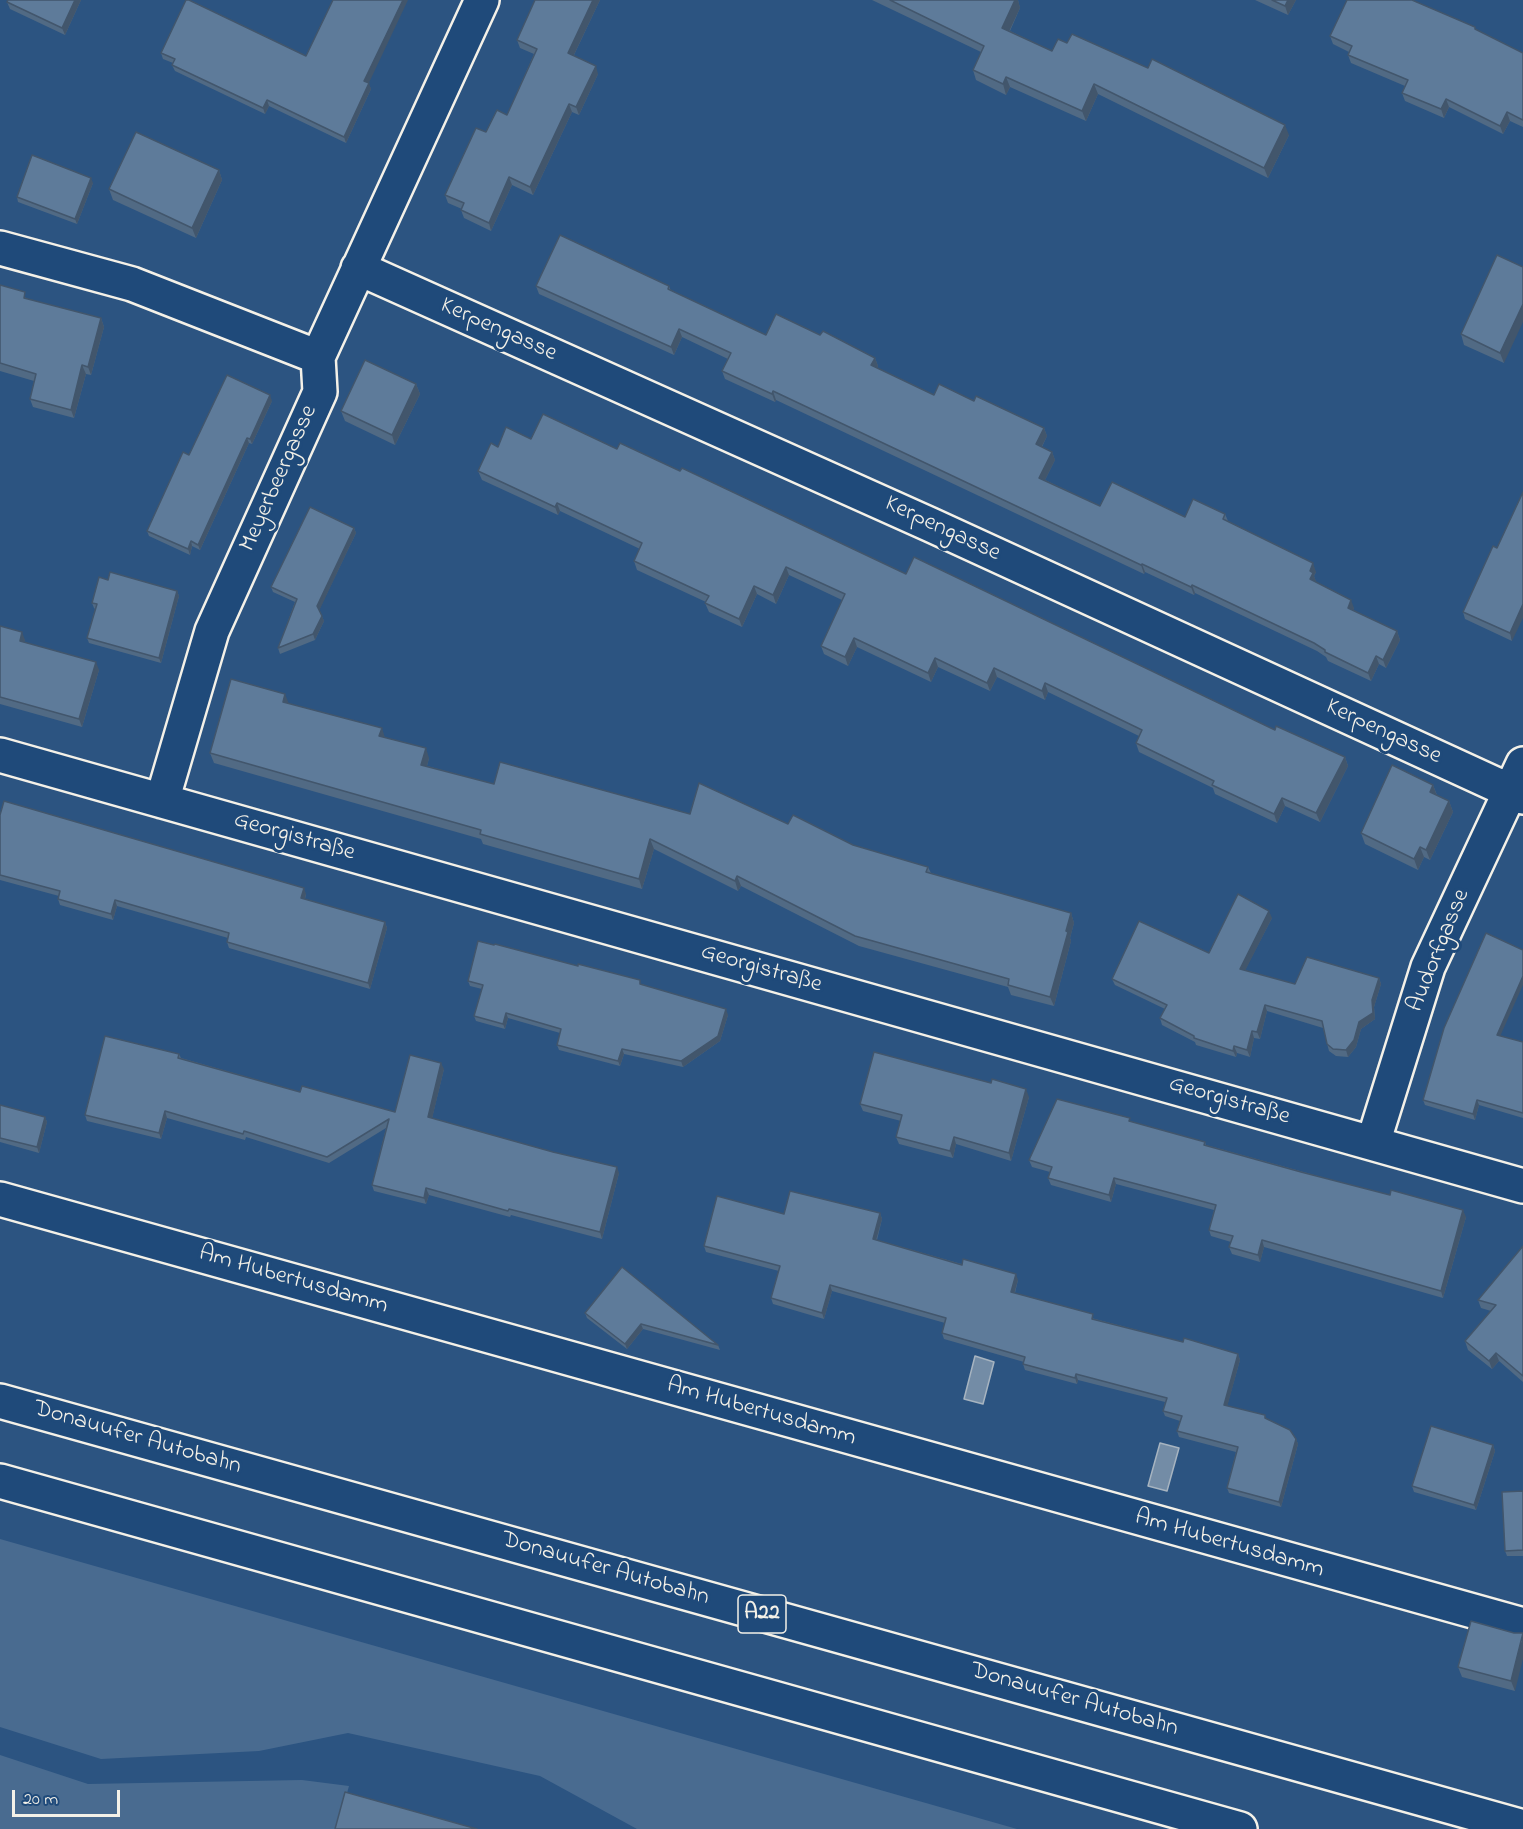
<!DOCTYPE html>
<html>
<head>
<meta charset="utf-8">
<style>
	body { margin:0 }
	#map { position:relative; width:1523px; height:1829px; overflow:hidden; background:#2c5481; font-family:"Indie Flower",sans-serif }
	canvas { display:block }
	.scale { position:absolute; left:12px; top:1790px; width:108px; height:27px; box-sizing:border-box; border:3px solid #f4f1e8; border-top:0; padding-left:8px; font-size:18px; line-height:21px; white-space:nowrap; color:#f4f1e8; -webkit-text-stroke:4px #1f4a7a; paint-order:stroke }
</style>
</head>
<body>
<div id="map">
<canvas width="1523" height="1829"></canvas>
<div class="scale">20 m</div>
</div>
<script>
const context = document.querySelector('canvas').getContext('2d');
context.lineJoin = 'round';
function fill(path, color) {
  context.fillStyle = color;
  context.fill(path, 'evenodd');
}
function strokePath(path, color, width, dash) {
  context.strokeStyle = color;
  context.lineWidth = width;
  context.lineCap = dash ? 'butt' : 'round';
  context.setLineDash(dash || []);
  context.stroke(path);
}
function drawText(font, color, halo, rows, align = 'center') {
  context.font = font + ' "Indie Flower",sans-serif';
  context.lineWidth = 6;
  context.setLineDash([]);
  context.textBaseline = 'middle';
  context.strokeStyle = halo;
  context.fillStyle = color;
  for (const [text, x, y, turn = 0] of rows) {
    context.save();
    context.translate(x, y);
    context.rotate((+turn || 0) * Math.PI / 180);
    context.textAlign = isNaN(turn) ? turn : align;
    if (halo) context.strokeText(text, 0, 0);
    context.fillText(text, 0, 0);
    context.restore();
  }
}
const green = new Path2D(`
	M 0,1539 L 1017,1829 L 637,1829 L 540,1776 L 348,1733 L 259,1751 L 101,1759 L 0,1727 Z
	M 0,1755 L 88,1784 L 302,1780 L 349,1786 L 337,1829 L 0,1829 Z`);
const water = new Path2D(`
	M 975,1356 L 994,1362 L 983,1404 L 964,1399 Z
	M 1160,1443 L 1179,1448 L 1167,1491 L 1148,1486 Z`);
const street = new Path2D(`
	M 0,248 L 132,284 L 318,357
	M 358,268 L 931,525 L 1523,797
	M 0,755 L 1523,1186
	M 162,801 L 212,631 L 320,392 L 318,357 L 482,0
	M 1373,1143 L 1428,967 L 1523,764
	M 0,1199 L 1523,1625`);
const highway = new Path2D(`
	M 0,1401 L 1523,1827
	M 0,1481 L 1240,1829`);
const wall = new Path2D(`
	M 81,0 L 65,35 L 10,9 L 7,2 Z
	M 535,0 L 600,0 L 574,55 L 598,74 L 579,115 L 572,112 L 533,195 L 512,185 L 491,231 L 464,218 L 461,210 L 462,209 L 448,203 L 445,195 L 486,132 L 507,115 L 534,54 L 520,48 L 517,40 Z
	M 872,0 L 1018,0 L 1020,8 L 1010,31 L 1052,51 L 1289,135 L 1268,178 L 1098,94 L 1086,121 L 1010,87 L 1006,95 L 976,80 L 973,70 L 981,52 Z
	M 1255,0 L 1296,0 L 1288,15 Z
	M 1413,1 L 1523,53 L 1523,127 L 1510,121 L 1503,134 L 1449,107 L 1444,118 L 1405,101 L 1402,93 L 1405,86 L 1351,63 L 1348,55 L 1349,52 L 1333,44 L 1330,36 Z
	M 161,53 L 306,56 L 368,83 L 371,89 L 346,143 L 269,106 L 265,114 L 175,71 L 172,65 L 173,63 L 163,59 Z
	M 219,170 L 222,180 L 196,238 L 113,200 L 109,189 Z
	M 93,183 L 77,224 L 18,202 L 17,197 Z
	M 1497,255 L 1504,363 L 1464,345 L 1461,334 Z
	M 0,285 L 28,299 L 101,318 L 104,327 L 91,375 L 86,374 L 74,418 L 33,407 L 30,399 L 34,381 L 0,371 Z
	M 536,286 L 669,286 L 671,291 L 766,335 L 820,335 L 875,358 L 878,366 L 877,368 L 934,395 L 974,401 L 1044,428 L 1047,436 L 1042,447 L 1052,452 L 1055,460 L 1045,480 L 1100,506 L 1185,517 L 1225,514 L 1228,521 L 1316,572 L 1314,576 L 1316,582 L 1354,608 L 1353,610 L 1397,631 L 1400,640 L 1386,668 L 1379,664 L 1371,681 L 1328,661 L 1326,657 L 1317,651 L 1195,593 L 1194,595 L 1145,572 L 1144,574 L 776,400 L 775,402 L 725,379 L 722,371 L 728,359 L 682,337 L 674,355 L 539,294 Z
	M 416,384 L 420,394 L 395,445 L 345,421 L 341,411 Z
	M 272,401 L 252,444 L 249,443 L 200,550 L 192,546 L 190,555 L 149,536 L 147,531 L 189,455 Z
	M 531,439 L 617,449 L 680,471 L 906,574 L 1275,730 L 1345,757 L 1348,766 L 1320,822 L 1285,806 L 1277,823 L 1215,794 L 1213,788 L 1139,752 L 1136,743 L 1139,736 L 1048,692 L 1045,700 L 997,677 L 990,691 L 938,667 L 931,682 L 857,647 L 848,666 L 824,654 L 821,646 L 842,600 L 789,575 L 776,604 L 757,594 L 742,627 L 709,612 L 705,603 L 706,602 L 637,570 L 634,561 L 640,549 L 560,511 L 558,515 L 482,480 L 478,471 L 498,447 Z
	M 354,528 L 356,533 L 319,610 L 324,621 L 315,640 L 280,654 L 278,648 L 295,602 L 273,592 L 271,587 Z
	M 1497,548 L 1512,641 L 1465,619 L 1463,612 Z
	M 108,580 L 177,591 L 179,596 L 161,663 L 89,643 L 87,638 L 95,609 L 94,608 L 92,603 Z
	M 0,626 L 25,640 L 24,642 L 99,670 L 82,727 L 0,704 Z
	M 288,703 L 385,737 L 429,758 L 427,766 L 494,784 L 690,814 L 788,824 L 853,845 L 928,867 L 931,873 L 1071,913 L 1074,923 L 1070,938 L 1071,941 L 1054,1006 L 1011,995 L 1008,987 L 859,946 L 741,886 L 738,891 L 654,849 L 642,889 L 483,844 L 481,839 L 214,763 L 210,753 Z
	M 1433,785 L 1437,795 L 1449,801 L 1453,812 L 1430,860 L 1424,857 L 1418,870 L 1365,844 L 1361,833 Z
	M 0,815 L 306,894 L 305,899 L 385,922 L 387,928 L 370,989 L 229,948 L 227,942 L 228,938 L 117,906 L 113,920 L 60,905 L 58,899 L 59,896 L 0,880 Z
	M 1272,918 L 1245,970 L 1295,984 L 1379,978 L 1381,984 L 1374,1007 L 1375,1019 L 1361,1029 L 1356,1047 L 1348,1057 L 1336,1056 L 1329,1051 L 1323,1028 L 1267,1011 L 1260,1039 L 1254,1038 L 1250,1057 L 1237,1053 L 1236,1057 L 1196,1045 L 1195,1042 L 1162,1025 L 1160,1018 L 1165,1009 L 1115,985 L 1112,979 L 1209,953 Z
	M 468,981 L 642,984 L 728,1015 L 720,1041 L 683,1067 L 624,1054 L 620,1066 L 559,1050 L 557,1045 L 560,1033 L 508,1018 L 505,1029 L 476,1021 L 474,1016 L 482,989 L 470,986 Z
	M 1500,1036 L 1523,1042 L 1523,1118 L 1479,1105 L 1475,1120 L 1425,1105 L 1423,1100 Z
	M 179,1054 L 181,1058 L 300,1092 L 395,1112 L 444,1069 L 432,1118 L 619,1173 L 602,1239 L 511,1215 L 510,1217 L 429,1195 L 426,1204 L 374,1191 L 372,1185 L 386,1128 L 329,1163 L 246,1137 L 245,1140 L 167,1118 L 161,1139 L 87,1121 L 85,1115 Z
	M 1029,1097 L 1011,1161 L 956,1144 L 953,1158 L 899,1144 L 896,1137 L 901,1121 L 863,1111 L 860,1104 Z
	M 0,1105 L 45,1117 L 47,1122 L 39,1153 L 0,1142 Z
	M 1131,1122 L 1205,1142 L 1206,1145 L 1466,1217 L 1443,1298 L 1264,1247 L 1260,1262 L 1232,1254 L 1229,1247 L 1231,1242 L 1211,1236 L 1209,1230 L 1214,1210 L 1116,1184 L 1111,1202 L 1051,1185 L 1048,1178 L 1050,1172 L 1032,1167 L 1029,1160 Z
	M 880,1213 L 882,1219 L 877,1240 L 1018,1280 L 1015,1293 L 1095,1319 L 1183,1342 L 1238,1354 L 1240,1360 L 1227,1406 L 1265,1415 L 1266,1419 L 1296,1439 L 1298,1444 L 1281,1507 L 1229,1493 L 1227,1488 L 1236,1452 L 1179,1437 L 1177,1431 L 1180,1421 L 1165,1416 L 1163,1411 L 1165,1402 L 1078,1380 L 1077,1384 L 1025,1370 L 1023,1364 L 1024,1362 L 944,1339 L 942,1333 L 945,1323 L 832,1291 L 824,1319 L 773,1304 L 771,1298 L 779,1271 L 706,1252 L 704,1246 L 784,1214 Z
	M 1523,1246 L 1523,1382 L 1499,1361 L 1492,1369 L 1468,1350 L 1465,1341 L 1491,1311 L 1481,1308 L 1478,1300 Z
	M 622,1267 L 718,1345 L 720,1350 L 643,1329 L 627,1349 L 587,1318 L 585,1313 Z
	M 1493,1445 L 1495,1451 L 1476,1510 L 1414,1492 L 1412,1486 Z
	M 1523,1491 L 1523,1556 L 1507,1556 L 1505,1551 Z
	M 1514,1633 L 1515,1691 L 1462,1677 L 1458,1667 Z`);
const shadedWall = new Path2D(`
	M 75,0 L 81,0 L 65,35 L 62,28 Z
	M 403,0 L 408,0 L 367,87 L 364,81 Z
	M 593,0 L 600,0 L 571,61 L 568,53 Z
	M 1015,0 L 1018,0 L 1020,8 L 1006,38 L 1002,28 Z
	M 1288,0 L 1296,0 L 1288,15 L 1285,6 Z
	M 596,66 L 598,74 L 579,115 L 576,107 Z
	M 1006,77 L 1010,87 L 1006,95 L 1003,84 Z
	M 369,83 L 371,89 L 346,143 L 344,137 Z
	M 1094,84 L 1098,94 L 1086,121 L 1082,111 Z
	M 1446,99 L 1449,107 L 1444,118 L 1441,109 Z
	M 267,100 L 269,106 L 265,114 L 263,108 Z
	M 569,104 L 572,112 L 533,195 L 530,187 Z
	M 1507,112 L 1510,121 L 1503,134 L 1500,126 Z
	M 1285,125 L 1289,135 L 1268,178 L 1264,168 Z
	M 219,170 L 222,180 L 196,238 L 192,228 Z
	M 509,177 L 512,185 L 491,231 L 489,223 Z
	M 91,178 L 93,183 L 77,224 L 75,219 Z
	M 1523,304 L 1523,322 L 1504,363 L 1500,353 Z
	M 101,318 L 104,327 L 91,375 L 88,367 Z
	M 679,329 L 682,337 L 674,355 L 671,347 Z
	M 875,358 L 878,366 L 874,374 L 871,365 Z
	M 82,365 L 86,374 L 74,418 L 71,410 Z
	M 416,384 L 420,394 L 395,445 L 392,435 Z
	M 773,391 L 776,400 L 775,402 L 772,394 Z
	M 270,395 L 272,401 L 252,444 L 250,439 Z
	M 1044,428 L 1047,436 L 1039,452 L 1036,444 Z
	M 247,438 L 249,443 L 200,550 L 198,545 Z
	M 1052,452 L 1055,460 L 1042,486 L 1039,478 Z
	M 557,503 L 560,511 L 558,515 L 555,507 Z
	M 354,528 L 356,533 L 319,611 L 317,606 Z
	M 191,541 L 192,546 L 190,555 L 188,549 Z
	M 1313,563 L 1316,572 L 1314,576 L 1316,581 L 1313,588 L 1310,579 L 1310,571 Z
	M 1142,564 L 1145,572 L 1144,574 L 1141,565 Z
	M 786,567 L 789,575 L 776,604 L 773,595 Z
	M 1192,585 L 1195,593 L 1194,595 L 1191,587 Z
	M 754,586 L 757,594 L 742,627 L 739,619 Z
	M 177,591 L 179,596 L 161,663 L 159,658 Z
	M 1351,600 L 1354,608 L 1351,616 L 1348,608 Z
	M 1523,604 L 1523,618 L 1512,641 L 1510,633 Z
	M 322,616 L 324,621 L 315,640 L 313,634 Z
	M 1397,631 L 1400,640 L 1386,668 L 1383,660 Z
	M 22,632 L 25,640 L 23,648 L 20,641 Z
	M 854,638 L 857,647 L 848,666 L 845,657 Z
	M 1376,656 L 1379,664 L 1371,681 L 1368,673 Z
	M 935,658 L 938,667 L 931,682 L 928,673 Z
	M 96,662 L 99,670 L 82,727 L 79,719 Z
	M 994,668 L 997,677 L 990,691 L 987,683 Z
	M 1045,683 L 1048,692 L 1045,700 L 1042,691 Z
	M 285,694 L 289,704 L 283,702 Z
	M 382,728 L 385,738 L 379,736 Z
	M 426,748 L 429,758 L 425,774 L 421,765 Z
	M 1345,757 L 1348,766 L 1320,822 L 1316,813 Z
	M 1433,785 L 1437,796 L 1430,792 Z
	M 1282,798 L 1285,806 L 1277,823 L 1274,814 Z
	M 1449,801 L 1453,812 L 1430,860 L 1426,850 Z
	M 650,839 L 654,849 L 642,889 L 639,879 Z
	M 1420,847 L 1424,857 L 1418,870 L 1414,859 Z
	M 737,876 L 741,886 L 738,891 L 735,881 Z
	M 304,888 L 306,894 L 303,904 L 301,898 Z
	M 115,900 L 117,906 L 113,920 L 111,914 Z
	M 1269,911 L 1272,918 L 1243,975 L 1240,969 Z
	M 1071,913 L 1074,923 L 1070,938 L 1071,941 L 1054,1006 L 1050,997 Z
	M 385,922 L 387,928 L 370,989 L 368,983 Z
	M 1523,976 L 1523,985 L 1498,1041 L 1497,1035 Z
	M 1379,978 L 1381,984 L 1374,1007 L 1375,1019 L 1361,1029 L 1356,1047 L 1348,1057 L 1346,1050 L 1359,1022 L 1372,1000 Z
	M 1265,1005 L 1267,1011 L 1260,1039 L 1257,1032 Z
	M 726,1009 L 728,1015 L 720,1041 L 683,1067 L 681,1061 Z
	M 506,1013 L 508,1018 L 505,1029 L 503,1024 Z
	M 1252,1031 L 1254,1038 L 1250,1057 L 1247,1050 Z
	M 1234,1046 L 1237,1053 L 1236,1057 L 1233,1051 Z
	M 622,1049 L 624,1054 L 620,1066 L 618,1061 Z
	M 441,1063 L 444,1069 L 431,1123 L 428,1117 Z
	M 1026,1089 L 1029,1097 L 1011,1161 L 1009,1153 Z
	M 1477,1100 L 1479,1105 L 1475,1120 L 1473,1114 Z
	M 165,1111 L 167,1118 L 161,1139 L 159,1133 Z
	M 45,1117 L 47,1122 L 39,1153 L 37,1147 Z
	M 954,1137 L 956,1144 L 953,1158 L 950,1151 Z
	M 617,1167 L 619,1173 L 602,1239 L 600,1232 Z
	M 1114,1178 L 1116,1184 L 1111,1202 L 1109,1195 Z
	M 426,1188 L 429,1195 L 426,1204 L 424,1198 Z
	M 1463,1210 L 1466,1217 L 1443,1298 L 1441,1291 Z
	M 880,1213 L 882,1219 L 875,1244 L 873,1239 Z
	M 1262,1240 L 1264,1247 L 1260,1262 L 1258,1255 Z
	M 1016,1274 L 1018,1280 L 1013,1298 L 1011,1292 Z
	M 830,1285 L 832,1291 L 824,1319 L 822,1313 Z
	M 641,1324 L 643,1329 L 627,1349 L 625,1344 Z
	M 1496,1353 L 1499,1361 L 1492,1369 L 1489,1361 Z
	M 1238,1354 L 1240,1360 L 1226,1411 L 1224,1405 Z
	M 1076,1374 L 1078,1380 L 1077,1384 L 1075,1378 Z
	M 1296,1439 L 1298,1444 L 1281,1507 L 1279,1502 Z
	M 1493,1445 L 1495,1451 L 1476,1510 L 1474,1505 Z
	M 1523,1635 L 1523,1659 L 1515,1691 L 1511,1681 Z`);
const building = new Path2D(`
	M 8,0 L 75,0 L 62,28 L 7,2 Z
	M 186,0 L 189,0 L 306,56 L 333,0 L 403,0 L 364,81 L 369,83 L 344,137 L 267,100 L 263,108 L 172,65 L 175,59 L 161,53 Z
	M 535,0 L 593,0 L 568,53 L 596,66 L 576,107 L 569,104 L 530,187 L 509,177 L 489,223 L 461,210 L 464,203 L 445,195 L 476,128 L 486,132 L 497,110 L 507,115 L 537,49 L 517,40 Z
	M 890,0 L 1015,0 L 1002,28 L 1052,51 L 1058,39 L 1067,43 L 1072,34 L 1148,68 L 1152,59 L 1285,125 L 1264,168 L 1094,84 L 1082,111 L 1006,77 L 1003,84 L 973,70 L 984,46 Z
	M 1272,0 L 1288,0 L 1285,6 Z
	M 1347,0 L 1412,0 L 1475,27 L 1475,29 L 1523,53 L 1523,120 L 1507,112 L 1500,126 L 1446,99 L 1441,109 L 1402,93 L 1408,80 L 1348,55 L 1352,46 L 1330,36 Z
	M 136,132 L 219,170 L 192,228 L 109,189 Z
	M 32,155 L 91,178 L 75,219 L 17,197 Z
	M 560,235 L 669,286 L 668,289 L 766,335 L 776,314 L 820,335 L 823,331 L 875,358 L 871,365 L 934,395 L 939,384 L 974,401 L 976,396 L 1044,428 L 1036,444 L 1052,452 L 1039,478 L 1100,506 L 1112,482 L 1185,517 L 1193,499 L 1225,514 L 1223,519 L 1313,563 L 1310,571 L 1313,573 L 1310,579 L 1351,600 L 1348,608 L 1397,631 L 1383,660 L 1376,656 L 1368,673 L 1325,652 L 1325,650 L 1314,643 L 1192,585 L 1191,587 L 1142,564 L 1141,565 L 773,391 L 772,394 L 722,371 L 731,353 L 679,329 L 671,347 L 536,286 Z
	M 1497,255 L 1523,267 L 1523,304 L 1500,353 L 1461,334 Z
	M 0,285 L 25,292 L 24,298 L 101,318 L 88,367 L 82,365 L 71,410 L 30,399 L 36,374 L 0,363 Z
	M 365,360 L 416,384 L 392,435 L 341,411 Z
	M 227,375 L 270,395 L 250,439 L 247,438 L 198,545 L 191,541 L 188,549 L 147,531 L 183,452 L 189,455 Z
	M 543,414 L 617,449 L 620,443 L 680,471 L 682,468 L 906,574 L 914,557 L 1275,730 L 1276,726 L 1345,757 L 1316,813 L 1282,798 L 1274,814 L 1212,785 L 1214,781 L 1136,743 L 1142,730 L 1045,683 L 1042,691 L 994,668 L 987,683 L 935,658 L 928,673 L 854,638 L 845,657 L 821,646 L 845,594 L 786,567 L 773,595 L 754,586 L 739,619 L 705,603 L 709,596 L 634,561 L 642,543 L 557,503 L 555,507 L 478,471 L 491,443 L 498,447 L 506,427 L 531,439 Z
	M 1523,492 L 1523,604 L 1510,633 L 1463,612 L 1493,546 L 1497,548 Z
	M 310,507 L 354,528 L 317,606 L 322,616 L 313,634 L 278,648 L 297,599 L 271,587 Z
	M 110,572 L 177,591 L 159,658 L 87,638 L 97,604 L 92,603 L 99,577 L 108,580 Z
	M 0,626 L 22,632 L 20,641 L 96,662 L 79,719 L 0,697 Z
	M 231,679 L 285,694 L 283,702 L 382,728 L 379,736 L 426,748 L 421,765 L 494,784 L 500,762 L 690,814 L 699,783 L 788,824 L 793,815 L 853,845 L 928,867 L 926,872 L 1071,913 L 1066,931 L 1068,932 L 1050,997 L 1008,985 L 1009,979 L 855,936 L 737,876 L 735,881 L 650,839 L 639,879 L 480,834 L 481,830 L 210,753 Z
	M 1392,765 L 1433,785 L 1430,792 L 1449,801 L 1426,850 L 1420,847 L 1414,859 L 1361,833 Z
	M 4,801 L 304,888 L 301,898 L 385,922 L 368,983 L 227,942 L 229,933 L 115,900 L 111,914 L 58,899 L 60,891 L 0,875 L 0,815 Z
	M 1238,894 L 1269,911 L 1240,969 L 1295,984 L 1307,957 L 1379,978 L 1372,1000 L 1373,1013 L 1359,1022 L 1354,1040 L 1346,1050 L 1333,1049 L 1327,1044 L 1322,1021 L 1265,1005 L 1257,1032 L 1252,1031 L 1247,1050 L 1234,1046 L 1233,1051 L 1194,1038 L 1194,1036 L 1160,1018 L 1167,1005 L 1112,979 L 1139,921 L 1209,953 Z
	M 1486,933 L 1523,950 L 1523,976 L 1497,1035 L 1523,1042 L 1523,1113 L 1477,1100 L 1473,1114 L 1423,1100 L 1444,1028 Z
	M 478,941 L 494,945 L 495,944 L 578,966 L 578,964 L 640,980 L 640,984 L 726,1009 L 718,1036 L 681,1061 L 622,1049 L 618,1061 L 557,1045 L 561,1029 L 506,1013 L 503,1024 L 474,1016 L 483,985 L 468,981 Z
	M 105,1036 L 179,1054 L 178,1058 L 300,1092 L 302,1086 L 395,1112 L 410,1055 L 441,1063 L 428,1117 L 553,1152 L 617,1167 L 600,1232 L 509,1209 L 508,1211 L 426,1188 L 424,1198 L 372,1185 L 389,1119 L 327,1157 L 244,1131 L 243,1134 L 165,1111 L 159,1133 L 85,1115 Z
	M 874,1052 L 991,1083 L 992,1079 L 1026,1089 L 1009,1153 L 954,1137 L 950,1151 L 896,1137 L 902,1115 L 860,1104 Z
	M 1057,1099 L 1130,1118 L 1129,1121 L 1205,1142 L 1204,1145 L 1301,1172 L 1390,1195 L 1391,1190 L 1463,1210 L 1441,1291 L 1262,1240 L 1258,1255 L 1229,1247 L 1233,1236 L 1209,1230 L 1216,1205 L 1114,1178 L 1109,1195 L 1048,1178 L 1052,1167 L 1029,1160 Z
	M 0,1105 L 45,1117 L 37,1147 L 0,1138 Z
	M 790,1191 L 880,1213 L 873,1239 L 962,1265 L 963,1259 L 1016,1274 L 1011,1292 L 1093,1314 L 1092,1319 L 1183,1342 L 1184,1338 L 1238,1354 L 1224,1405 L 1265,1415 L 1265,1418 L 1290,1430 L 1296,1439 L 1279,1502 L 1227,1488 L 1238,1447 L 1177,1431 L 1182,1416 L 1163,1411 L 1167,1398 L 1076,1374 L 1075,1378 L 1023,1364 L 1025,1357 L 942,1333 L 946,1318 L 830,1285 L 822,1313 L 771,1298 L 780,1266 L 704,1246 L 717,1196 L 784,1214 Z
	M 1523,1246 L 1523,1376 L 1496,1353 L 1489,1361 L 1465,1341 L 1496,1305 L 1478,1300 Z
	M 622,1267 L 718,1345 L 641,1324 L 625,1344 L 585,1313 Z
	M 1431,1426 L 1493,1445 L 1474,1505 L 1412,1486 Z
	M 1523,1491 L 1523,1550 L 1505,1551 L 1502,1492 Z
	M 1471,1621 L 1514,1633 L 1523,1633 L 1511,1681 L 1458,1667 Z
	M 345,1792 L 477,1829 L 335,1829 Z`);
const shields = [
	[762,1614,48]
];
const shieldNames = [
	["A22",762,1614]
];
const streetNames = [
	["Kerpengasse",498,331,24],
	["Meyerbeergasse",280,479,-66],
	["Kerpengasse",942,530,25],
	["Kerpengasse",1383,733,25],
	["Georgistraße",294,838,16],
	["Audorfgasse",1440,951,-68],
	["Georgistraße",761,970,16],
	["Georgistraße",1229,1102,16],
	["Am Hubertusdamm",293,1281,16],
	["Am Hubertusdamm",761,1413,16],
	["Donauufer Autobahn",137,1439,16],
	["Am Hubertusdamm",1229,1545,16],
	["Donauufer Autobahn",605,1570,16],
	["Donauufer Autobahn",1074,1701,16]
];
fill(green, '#496b90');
fill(water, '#738ca6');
strokePath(water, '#a7b4c0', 1.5);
strokePath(street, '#f4f1e8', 38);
strokePath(highway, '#f4f1e8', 38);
strokePath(street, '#1f4a7a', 33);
strokePath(highway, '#1f4a7a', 33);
fill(wall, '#516a84');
fill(shadedWall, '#42566c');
fill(building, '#5e7b9a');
strokePath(building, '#42566c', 1.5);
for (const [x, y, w] of shields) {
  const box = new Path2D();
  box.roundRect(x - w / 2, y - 19, w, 38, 4.5);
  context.fillStyle = '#1f4a7a';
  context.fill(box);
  strokePath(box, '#f4f1e8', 1.5);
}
drawText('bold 22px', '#f4f1e8', null, shieldNames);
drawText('24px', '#f4f1e8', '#1f4a7a', streetNames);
</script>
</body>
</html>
